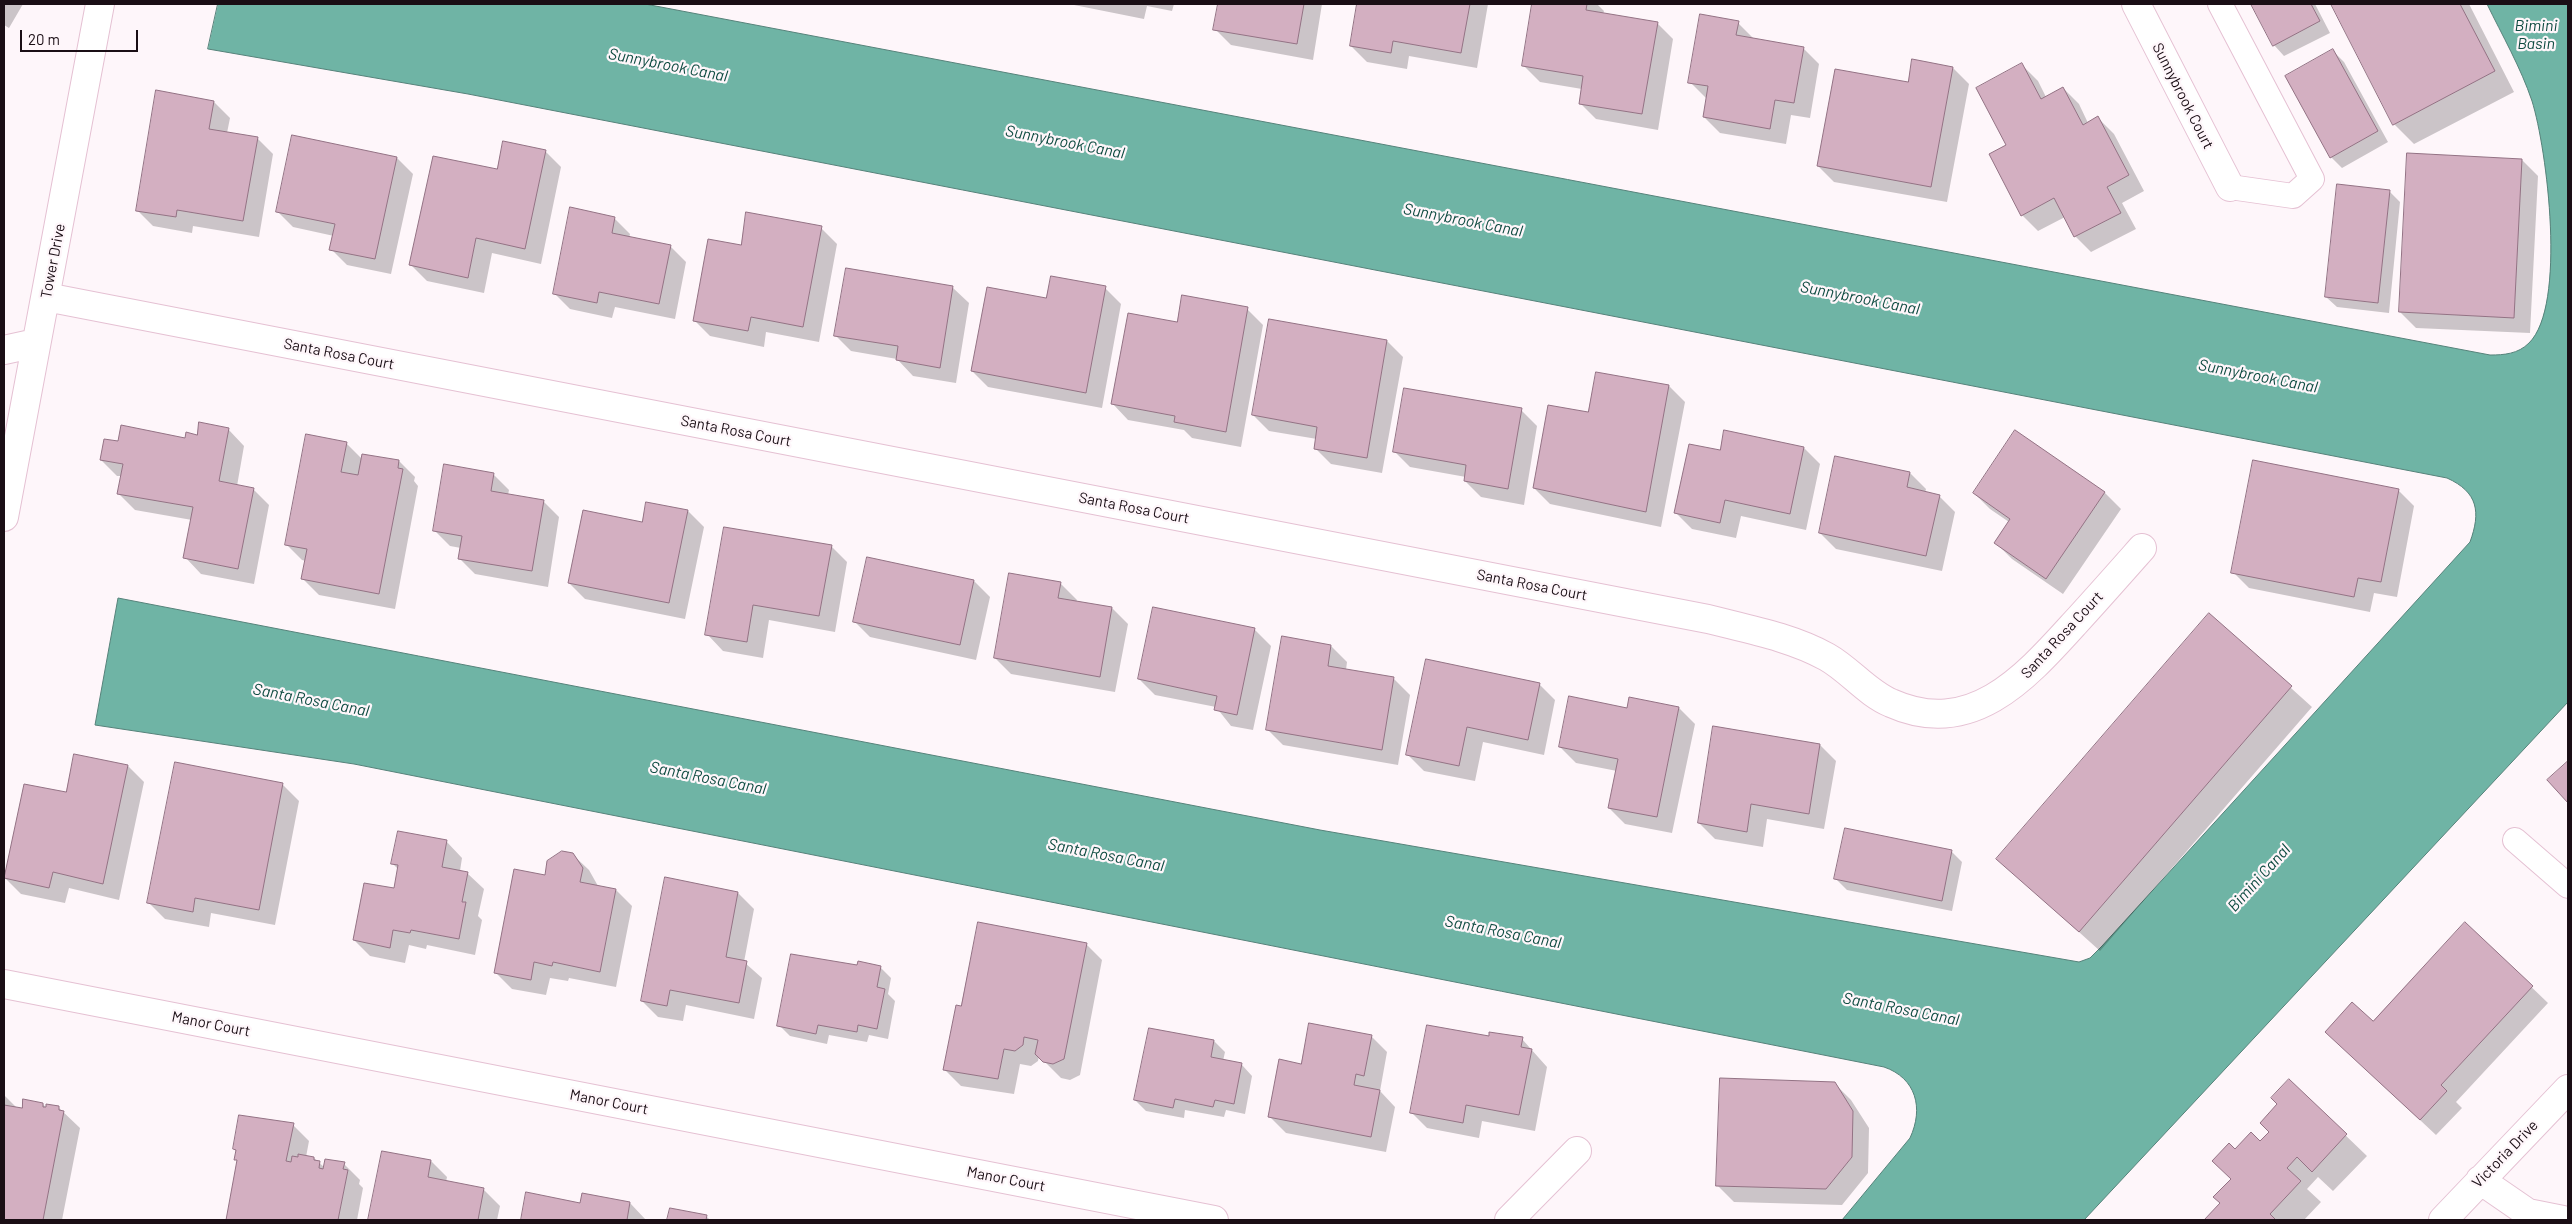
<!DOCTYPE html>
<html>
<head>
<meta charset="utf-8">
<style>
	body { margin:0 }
	#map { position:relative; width:2572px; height:1224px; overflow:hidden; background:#fef6fa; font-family:Barlow,sans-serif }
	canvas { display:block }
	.frame { position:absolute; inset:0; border:5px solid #1a0e15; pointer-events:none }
	.scale { position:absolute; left:20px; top:30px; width:118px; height:22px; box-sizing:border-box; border:2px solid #1a0e15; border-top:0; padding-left:6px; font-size:15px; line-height:18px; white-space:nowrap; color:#1a0e15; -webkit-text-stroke:4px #fef6fa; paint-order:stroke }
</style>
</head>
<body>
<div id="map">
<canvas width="2572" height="1224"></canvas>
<div class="frame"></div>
<div class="scale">20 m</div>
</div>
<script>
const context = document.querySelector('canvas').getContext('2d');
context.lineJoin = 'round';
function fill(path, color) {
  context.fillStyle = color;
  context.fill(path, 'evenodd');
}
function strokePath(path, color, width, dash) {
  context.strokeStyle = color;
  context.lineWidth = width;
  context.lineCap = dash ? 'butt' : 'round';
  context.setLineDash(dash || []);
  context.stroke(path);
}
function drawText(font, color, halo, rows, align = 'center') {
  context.font = font + ' Barlow,sans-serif';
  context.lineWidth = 4.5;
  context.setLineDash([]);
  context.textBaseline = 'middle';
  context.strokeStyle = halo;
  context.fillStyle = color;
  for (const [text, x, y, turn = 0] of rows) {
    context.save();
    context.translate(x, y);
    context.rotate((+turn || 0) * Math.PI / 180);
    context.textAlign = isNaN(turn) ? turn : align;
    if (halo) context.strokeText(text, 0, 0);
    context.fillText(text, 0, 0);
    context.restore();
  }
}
const water = new Path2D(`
	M 218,4 L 645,4 L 2490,355 C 2504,355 2518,354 2529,343 C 2567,306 2547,149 2532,101 C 2521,68 2502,35 2487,4 L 2568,4 L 2568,702 L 2084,1220 L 1842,1220 L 1910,1138 C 1924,1108 1916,1078 1884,1067 L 354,764 L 95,725 L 118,598 L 1320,830 L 2079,962 L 2090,958 L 2102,946 L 2470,542 C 2481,512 2478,492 2447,478 L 468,94 L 208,49 Z`);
const shadow = new Path2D(`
	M 4,4 L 23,4 L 9,28 L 4,25 Z
	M 1069,4 L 1174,4 L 1172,11 L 1147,6 L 1144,19 Z
	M 1219,4 L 1322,4 L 1313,60 L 1231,45 L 1215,29 Z
	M 1359,4 L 1488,4 L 1477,68 L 1409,56 L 1407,69 L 1367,62 L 1351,46 Z
	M 1534,4 L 1597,4 L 1604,11 L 1603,14 L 1657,23 L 1673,39 L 1658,130 L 1596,119 L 1580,103 L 1582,89 L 1540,82 L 1524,66 Z
	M 2253,4 L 2315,4 L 2330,33 L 2284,56 L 2274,45 Z
	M 2332,4 L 2469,4 L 2514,92 L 2414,144 L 2394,124 Z
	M 1738,23 L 1754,39 L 1803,48 L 1819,64 L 1810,118 L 1791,115 L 1786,144 L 1720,133 L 1704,117 L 1707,99 L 1690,82 Z
	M 2333,51 L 2344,62 L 2388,142 L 2342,168 L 2331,157 Z
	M 2022,65 L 2038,81 L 2046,97 L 2063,88 L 2079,104 L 2088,123 L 2098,118 L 2114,134 L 2144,191 L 2122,203 L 2136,229 L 2091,252 L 2075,236 L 2065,217 L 2038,231 L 2022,215 L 2007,146 Z
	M 1953,68 L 1969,84 L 1947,202 L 1834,182 L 1818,166 L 1909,84 Z
	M 214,102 L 230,118 L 227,133 L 257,138 L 273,154 L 259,237 L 193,226 L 192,233 L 153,226 L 137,210 Z
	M 545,151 L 561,167 L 541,264 L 492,253 L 484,293 L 427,281 L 411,265 L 498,171 Z
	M 397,158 L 413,174 L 391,274 L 347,265 L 331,249 L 334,236 L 293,227 L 277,211 Z
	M 2522,160 L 2538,176 L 2530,333 L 2416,328 L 2400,312 Z
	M 2389,191 L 2400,202 L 2389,313 L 2337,307 L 2326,297 Z
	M 614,218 L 630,234 L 629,238 L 670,246 L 686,262 L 675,319 L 615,307 L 612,318 L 570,309 L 554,293 Z
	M 821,228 L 837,244 L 819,342 L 766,332 L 764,347 L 710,336 L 694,320 L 742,247 Z
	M 952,287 L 969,303 L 956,383 L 913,376 L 897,359 L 851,351 L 835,335 Z
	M 1105,288 L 1121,304 L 1102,408 L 988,387 L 972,371 L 1047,300 Z
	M 1247,309 L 1263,325 L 1241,447 L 1192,438 L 1184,430 L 1128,420 L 1112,403 L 1178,323 Z
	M 1270,321 L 1387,341 L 1403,357 L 1382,473 L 1331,464 L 1315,448 L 1317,439 L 1269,431 L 1253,415 Z
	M 1597,373 L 1669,386 L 1685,402 L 1661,527 L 1550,504 L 1534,488 L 1589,414 Z
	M 1521,410 L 1537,426 L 1524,505 L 1481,497 L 1465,481 L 1466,477 L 1410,467 L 1394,451 Z
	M 228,429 L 244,446 L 237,486 L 253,489 L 269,505 L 254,584 L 201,574 L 185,557 L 192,520 L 135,510 L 119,494 L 122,476 L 117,476 L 101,460 L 119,443 L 186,439 Z
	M 2016,432 L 2105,493 L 2121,509 L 2063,594 L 2012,559 L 1996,543 L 2009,522 L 1990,509 L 1974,493 Z
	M 346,443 L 362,459 L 399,461 L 415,477 L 414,481 L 418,486 L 395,609 L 319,595 L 303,579 L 306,561 L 302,560 L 286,544 Z
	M 1804,448 L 1820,464 L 1806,530 L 1741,516 L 1736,538 L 1692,529 L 1676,513 L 1721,451 Z
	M 1910,473 L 1926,489 L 1925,493 L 1939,496 L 1955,512 L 1942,571 L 1836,549 L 1820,533 Z
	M 493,474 L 509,490 L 508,495 L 543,501 L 559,517 L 548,587 L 475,574 L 459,558 L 461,548 L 450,546 L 434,530 Z
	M 2398,490 L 2414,506 L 2397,597 L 2374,593 L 2370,612 L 2249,588 L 2233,572 Z
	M 647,503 L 688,511 L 704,527 L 685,619 L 585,599 L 569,583 L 643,523 Z
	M 831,546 L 847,562 L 835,632 L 769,620 L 763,658 L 723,651 L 707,634 Z
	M 1010,574 L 1061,584 L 1077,600 L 1076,602 L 1112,608 L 1128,624 L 1115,692 L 1011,674 L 995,658 Z
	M 974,581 L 990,597 L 976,660 L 870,637 L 854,621 Z
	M 2210,615 L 2312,707 L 2100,951 L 1998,859 Z
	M 1254,629 L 1271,646 L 1253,730 L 1231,726 L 1216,707 L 1155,695 L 1139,679 Z
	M 1283,637 L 1331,646 L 1347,662 L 1346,670 L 1394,679 L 1410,695 L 1398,765 L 1283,745 L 1267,729 Z
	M 1539,684 L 1555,700 L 1544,755 L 1483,742 L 1475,781 L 1424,771 L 1408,755 Z
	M 1679,708 L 1695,724 L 1672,833 L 1625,824 L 1609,808 L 1617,771 L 1576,763 L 1560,747 L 1628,709 Z
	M 1820,745 L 1836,761 L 1824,829 L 1767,819 L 1763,847 L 1715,839 L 1699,823 Z
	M 176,764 L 283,785 L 299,801 L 275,925 L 211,913 L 209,927 L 165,919 L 149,903 Z
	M 128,766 L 144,782 L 119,900 L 69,888 L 65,903 L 21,894 L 5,878 L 67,794 Z
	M 446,841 L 462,858 L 460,871 L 467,873 L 484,889 L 478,916 L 482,920 L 475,955 L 427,945 L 426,949 L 409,945 L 405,963 L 370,956 L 354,940 L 395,890 L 399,870 L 393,864 Z
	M 1952,852 L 1962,862 L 1952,911 L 1847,890 L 1836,879 Z
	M 572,854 L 589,870 L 598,886 L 616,890 L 632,906 L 616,987 L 569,978 L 568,981 L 550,978 L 546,995 L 512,989 L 496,973 L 546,876 Z
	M 738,893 L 754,909 L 744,962 L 762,978 L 754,1019 L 686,1005 L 683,1021 L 658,1017 L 642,1001 Z
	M 2466,924 L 2548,1003 L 2456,1102 L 2462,1108 L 2436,1135 L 2343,1048 L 2373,1023 Z
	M 1086,944 L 1102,960 L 1080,1075 L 1070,1080 L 1061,1078 L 1039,1056 L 1038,1061 L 1031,1066 L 1020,1064 L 1014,1094 L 961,1086 L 945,1070 Z
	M 858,966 L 880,967 L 891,978 L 888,994 L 895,1001 L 888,1039 L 869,1035 L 867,1042 L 829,1035 L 827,1044 L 790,1036 L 779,1025 Z
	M 1371,1036 L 1387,1052 L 1380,1091 L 1395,1107 L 1386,1152 L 1286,1133 L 1270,1117 L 1302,1065 Z
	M 1489,1038 L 1522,1039 L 1547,1067 L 1535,1131 L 1482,1121 L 1479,1138 L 1427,1128 L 1411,1112 Z
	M 1214,1041 L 1225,1052 L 1223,1061 L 1242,1065 L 1252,1076 L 1245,1114 L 1226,1110 L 1224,1117 L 1185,1110 L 1184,1118 L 1146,1111 L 1135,1100 Z
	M 2289,1081 L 2367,1156 L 2333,1191 L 2318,1177 L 2307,1189 L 2321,1202 L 2304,1220 L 2206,1220 L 2221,1203 L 2232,1179 L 2235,1151 L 2260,1143 L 2270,1132 Z
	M 1834,1083 L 1851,1100 L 1869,1128 L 1868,1173 L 1842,1205 L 1734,1202 L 1718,1186 Z
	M 4,1095 L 17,1108 L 23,1110 L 43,1104 L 47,1109 L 59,1108 L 80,1128 L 62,1220 L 4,1220 Z
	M 293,1125 L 309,1141 L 306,1157 L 314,1158 L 325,1168 L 344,1164 L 360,1180 L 359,1184 L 363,1188 L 357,1220 L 227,1220 L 238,1162 L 236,1159 L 237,1152 L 234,1149 Z
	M 383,1152 L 431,1161 L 447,1177 L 446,1182 L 484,1190 L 500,1206 L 497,1220 L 370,1220 Z
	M 527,1194 L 581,1204 L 630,1203 L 646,1220 L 522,1220 Z
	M 671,1209 L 706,1216 L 710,1220 L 669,1220 Z`);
const building = new Path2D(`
	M 1218,4 L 1304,4 L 1297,44 L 1213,30 Z
	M 1357,4 L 1470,4 L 1461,53 L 1393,41 L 1391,53 L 1350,46 Z
	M 1532,4 L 1587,4 L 1586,10 L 1658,22 L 1642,114 L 1579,104 L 1583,76 L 1522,66 Z
	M 2251,4 L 2311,4 L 2320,21 L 2273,46 Z
	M 2331,4 L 2460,4 L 2495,71 L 2393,125 Z
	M 1700,14 L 1739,21 L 1736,35 L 1804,47 L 1794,103 L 1775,100 L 1770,129 L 1703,117 L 1708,86 L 1688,83 Z
	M 2333,49 L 2378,131 L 2330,158 L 2285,76 Z
	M 1912,59 L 1953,67 L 1931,187 L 1817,166 L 1835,69 L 1908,82 Z
	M 2022,63 L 2041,99 L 2063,87 L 2083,125 L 2098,116 L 2129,175 L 2107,187 L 2121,213 L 2074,237 L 2054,198 L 2021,216 L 1989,154 L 2006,145 L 1976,88 Z
	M 156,90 L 214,101 L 209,129 L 258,137 L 243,221 L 177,210 L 176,217 L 136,211 Z
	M 292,135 L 397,157 L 375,259 L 329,250 L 335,224 L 276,212 Z
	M 503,141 L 546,150 L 525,249 L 476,238 L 468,278 L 409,265 L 433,156 L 497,169 Z
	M 2407,153 L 2522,159 L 2514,318 L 2399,312 Z
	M 2337,184 L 2390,190 L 2378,303 L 2325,297 Z
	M 570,207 L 615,217 L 612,233 L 671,245 L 659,304 L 599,292 L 597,303 L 553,294 Z
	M 746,212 L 822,226 L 803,327 L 751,317 L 748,331 L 693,321 L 708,239 L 741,245 Z
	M 846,268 L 953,286 L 940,368 L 896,360 L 898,346 L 834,336 Z
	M 1051,276 L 1106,286 L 1086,393 L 971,371 L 987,287 L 1046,298 Z
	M 1182,295 L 1248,307 L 1226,432 L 1174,422 L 1175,416 L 1111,404 L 1128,313 L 1177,322 Z
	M 1269,319 L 1387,340 L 1367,458 L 1314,449 L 1317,427 L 1252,415 Z
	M 1596,372 L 1669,385 L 1646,512 L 1533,488 L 1548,405 L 1588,412 Z
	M 1404,388 L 1522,408 L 1508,489 L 1464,481 L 1466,465 L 1393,452 Z
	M 199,422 L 229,428 L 219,481 L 254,488 L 238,569 L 183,558 L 193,507 L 117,494 L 123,464 L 100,460 L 104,439 L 118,441 L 121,425 L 185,438 L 186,432 L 197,435 Z
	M 1724,430 L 1804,447 L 1790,514 L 1725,500 L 1720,523 L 1674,513 L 1689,444 L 1720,450 Z
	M 2015,430 L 2105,492 L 2046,579 L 1994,543 L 2010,519 L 1973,493 Z
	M 306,434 L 347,442 L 341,472 L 358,475 L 362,454 L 399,460 L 398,468 L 403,469 L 379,594 L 301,579 L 307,549 L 285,545 Z
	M 1835,456 L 1910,472 L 1907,487 L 1940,495 L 1926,556 L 1819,533 Z
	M 2253,460 L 2399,489 L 2381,582 L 2358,578 L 2354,597 L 2231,573 Z
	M 444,464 L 494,473 L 491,491 L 544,500 L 532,571 L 458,559 L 462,536 L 433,531 Z
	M 646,502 L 688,510 L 669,603 L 568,583 L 583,510 L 642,522 Z
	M 724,527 L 832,545 L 819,616 L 753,605 L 747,642 L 705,635 Z
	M 867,557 L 974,580 L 960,645 L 853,622 Z
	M 1009,573 L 1061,582 L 1058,598 L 1112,607 L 1100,677 L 994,658 Z
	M 1153,607 L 1255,628 L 1237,715 L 1214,710 L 1217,696 L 1138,679 Z
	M 2209,613 L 2292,686 L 2079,932 L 1996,859 Z
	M 1282,636 L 1331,645 L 1328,666 L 1394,677 L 1382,750 L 1266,730 Z
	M 1426,659 L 1540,683 L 1528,740 L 1467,727 L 1459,766 L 1406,755 Z
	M 1569,696 L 1627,708 L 1629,697 L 1679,707 L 1657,817 L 1608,808 L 1618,759 L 1559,747 Z
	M 1713,726 L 1820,744 L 1809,814 L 1751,804 L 1747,832 L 1698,823 Z
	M 74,754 L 128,765 L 103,884 L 53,872 L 49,888 L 4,878 L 24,784 L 66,792 Z
	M 2568,761 L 2568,803 L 2547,780 Z
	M 175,762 L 283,783 L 259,910 L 195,898 L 193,912 L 147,903 Z
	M 1845,828 L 1952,850 L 1942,901 L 1834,879 Z
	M 398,831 L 447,840 L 442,867 L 468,872 L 462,902 L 466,902 L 459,939 L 411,930 L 410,933 L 393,930 L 390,948 L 353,940 L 364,883 L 394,888 L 398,865 L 391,864 Z
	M 562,851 L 573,853 L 583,868 L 580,882 L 616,889 L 600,972 L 553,962 L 552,966 L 534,962 L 531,980 L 494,973 L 514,869 L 545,875 L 547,861 Z
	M 665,877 L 738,892 L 726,957 L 747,961 L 739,1003 L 670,990 L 667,1006 L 641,1001 Z
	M 978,922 L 1087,943 L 1064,1059 L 1053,1064 L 1043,1062 L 1035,1054 L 1038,1040 L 1024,1037 L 1023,1045 L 1015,1051 L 1004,1049 L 998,1079 L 943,1070 L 956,1005 L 961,1006 Z
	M 2465,922 L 2533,986 L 2441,1085 L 2447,1091 L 2420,1120 L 2325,1032 L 2352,1002 L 2373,1021 Z
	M 791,954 L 857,965 L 858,961 L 881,966 L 877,987 L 885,989 L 877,1029 L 858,1025 L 857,1032 L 818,1025 L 816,1034 L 777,1026 Z
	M 1309,1023 L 1372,1035 L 1364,1076 L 1356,1074 L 1354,1085 L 1380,1090 L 1371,1137 L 1268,1117 L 1279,1059 L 1301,1064 Z
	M 1427,1025 L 1489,1036 L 1489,1032 L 1523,1037 L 1521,1047 L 1532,1049 L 1519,1115 L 1466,1105 L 1463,1123 L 1410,1113 Z
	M 1149,1028 L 1214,1040 L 1211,1057 L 1242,1063 L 1234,1104 L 1215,1100 L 1213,1107 L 1175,1099 L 1173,1108 L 1134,1100 Z
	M 1720,1078 L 1835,1082 L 1853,1111 L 1852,1157 L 1826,1189 L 1716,1186 Z
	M 2289,1079 L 2347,1134 L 2312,1172 L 2297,1157 L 2287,1168 L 2301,1181 L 2270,1214 L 2276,1220 L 2204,1220 L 2220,1203 L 2213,1197 L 2231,1179 L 2212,1161 L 2229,1143 L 2235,1149 L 2251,1132 L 2260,1141 L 2269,1132 L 2260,1123 L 2277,1104 L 2271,1098 Z
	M 23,1099 L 43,1103 L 43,1107 L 46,1107 L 46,1104 L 59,1106 L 59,1110 L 64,1111 L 43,1220 L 4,1220 L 4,1105 L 22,1108 Z
	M 239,1115 L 294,1123 L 286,1161 L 291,1162 L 292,1156 L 298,1157 L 298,1154 L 314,1157 L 314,1160 L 320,1161 L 319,1168 L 323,1169 L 325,1159 L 345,1162 L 343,1169 L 348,1170 L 338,1220 L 226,1220 L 237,1160 L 234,1160 L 236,1150 L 233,1149 Z
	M 382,1151 L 431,1160 L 428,1177 L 484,1188 L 478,1220 L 368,1220 Z
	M 526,1192 L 580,1203 L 582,1193 L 630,1202 L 627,1220 L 521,1220 Z
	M 670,1208 L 707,1215 L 706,1220 L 667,1220 Z`);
const service = new Path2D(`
	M 2220,4 L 2312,179 L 2293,196 L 2230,187
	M 2515,840 L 2568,886`);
const minor = new Path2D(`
	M 2136,4 L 2230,187
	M 46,297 L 1708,619 C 1747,629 1791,637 1827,657 C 1850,670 1867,693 1891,703 C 1971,739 2025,678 2074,624 C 2097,599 2119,574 2142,548
	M 4,350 L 36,343
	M 4,517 L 100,4
	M 4,984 L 1214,1220
	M 2480,1180 L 2528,1213 L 2563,1220
	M 1509,1220 L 1577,1151
	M 2443,1220 L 2568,1089`);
const streetNames = [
	["Sunnybrook Court",2183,96,63],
	["Tower Drive",53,261,-79],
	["Santa Rosa Court",339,354,11],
	["Santa Rosa Court",736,431,11],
	["Santa Rosa Court",1134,508,11],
	["Santa Rosa Court",1532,585,11],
	["Santa Rosa Court",2062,635,-47],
	["Manor Court",211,1024,11],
	["Manor Court",609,1102,11],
	["Victoria Drive",2505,1154,-46],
	["Manor Court",1006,1179,11]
];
const waterNames = [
	["Bimini",2536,26],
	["Basin",2536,44],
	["Sunnybrook Canal",668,65,11],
	["Sunnybrook Canal",1065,142,11],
	["Sunnybrook Canal",1463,220,11],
	["Sunnybrook Canal",1860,298,11],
	["Sunnybrook Canal",2258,376,11],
	["Santa Rosa Canal",311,700,11],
	["Santa Rosa Canal",708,778,11],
	["Santa Rosa Canal",1106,855,11],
	["Bimini Canal",2259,878,-48],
	["Santa Rosa Canal",1503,932,11],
	["Santa Rosa Canal",1901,1009,11]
];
fill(water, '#6fb4a5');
strokePath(water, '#56827a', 1);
fill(shadow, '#0003');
fill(building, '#d3afc1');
strokePath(building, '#937284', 1);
strokePath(service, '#e5c1d3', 26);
strokePath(minor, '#e5c1d3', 30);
strokePath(service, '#fff', 24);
strokePath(minor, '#fff', 28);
drawText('15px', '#1a0e15', '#fef6fa', streetNames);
drawText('italic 16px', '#0e4b41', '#fef6fa', waterNames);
</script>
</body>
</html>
